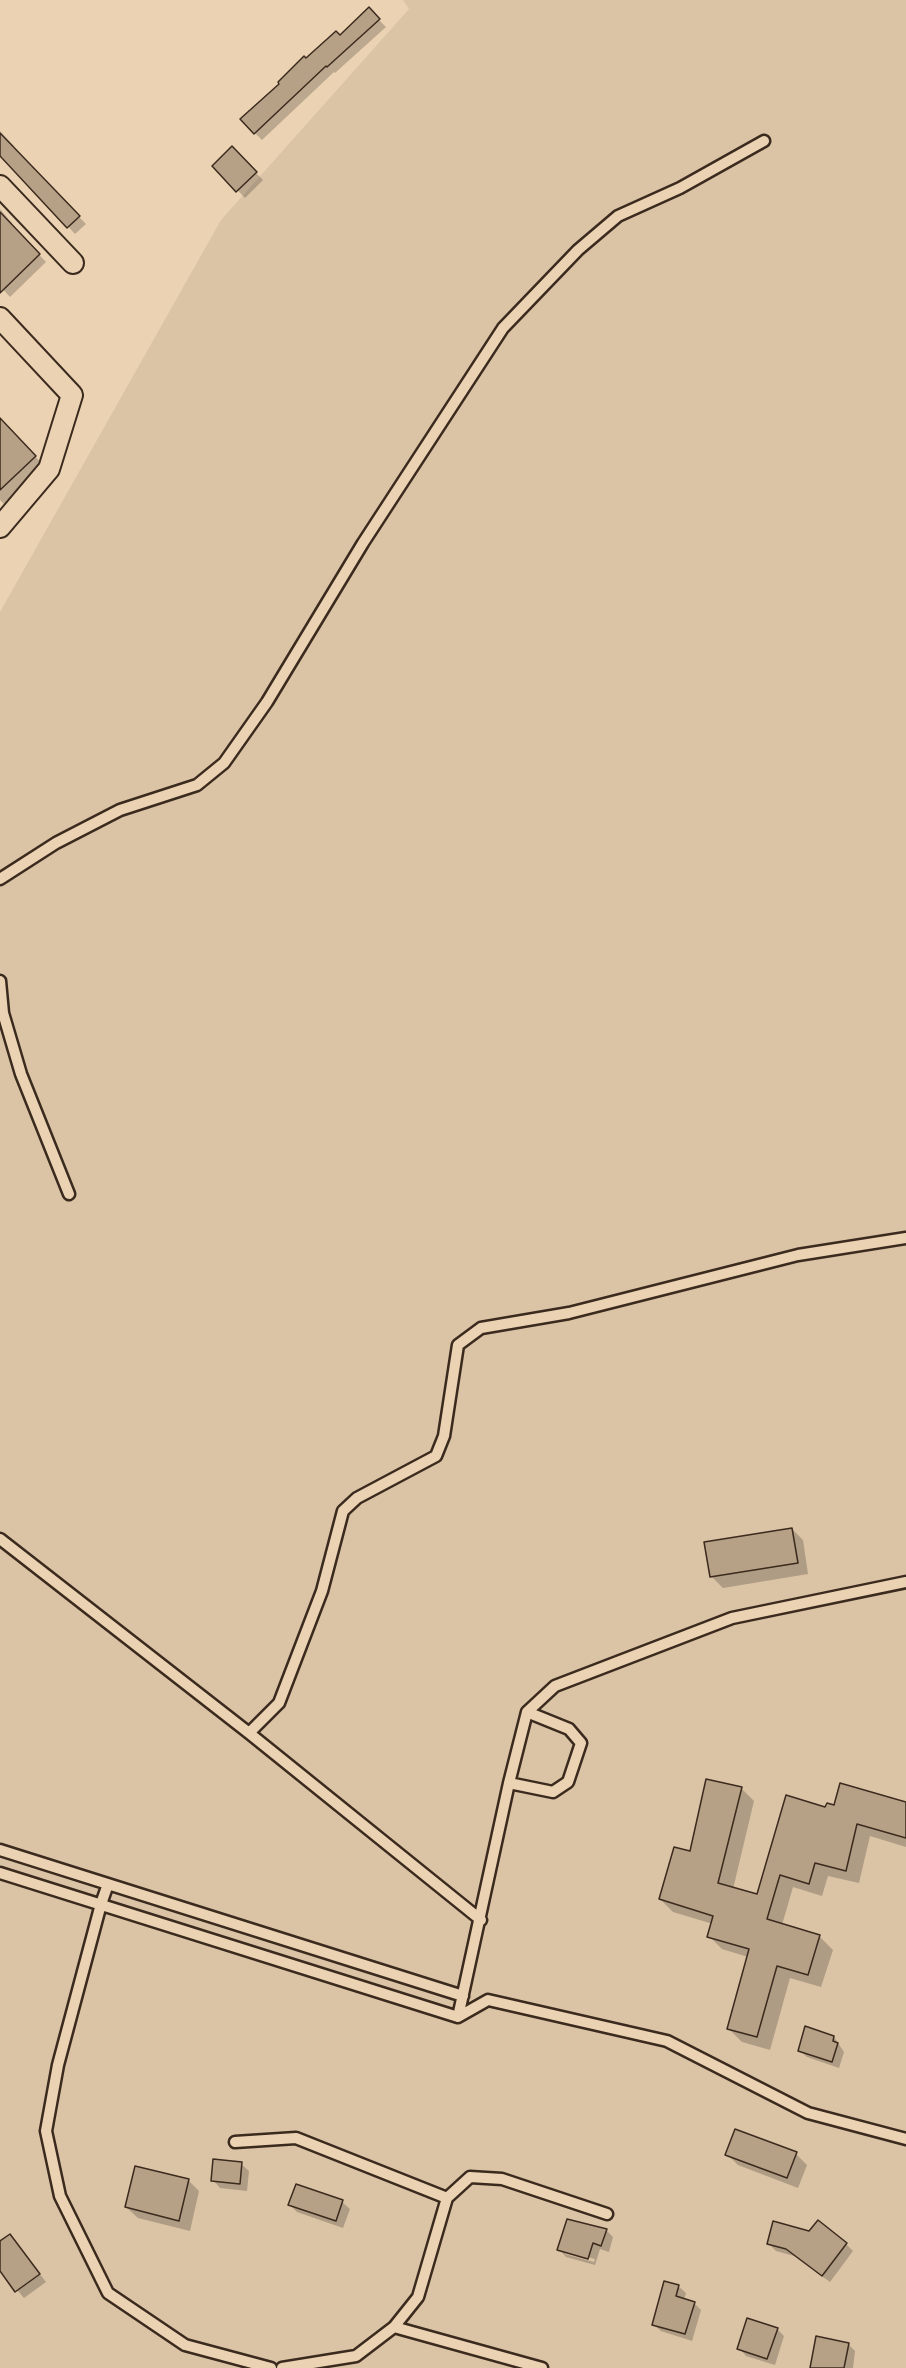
<!DOCTYPE html>
<html>
<head>
<meta charset="utf-8">
<style>
	body { margin:0 }
	canvas { display:block; background:#ebd2b2 }
</style>
</head>
<body>
<canvas width="906" height="2368"></canvas>
<script>
const context = document.querySelector('canvas').getContext('2d');
context.lineJoin = 'round';
function fill(path, color) {
  context.fillStyle = color;
  context.fill(path, 'evenodd');
}
function strokePath(path, color, width, dash) {
  context.strokeStyle = color;
  context.lineWidth = width;
  context.lineCap = dash ? 'butt' : 'round';
  context.setLineDash(dash || []);
  context.stroke(path);
}
const built = new Path2D(`
	M 403,0 L 906,0 L 906,2368 L 0,2368 L 0,612 L 221,220 L 409,9 Z`);
const shadow = new Path2D(`
	M 369,10 L 386,27 L 335,73 L 334,72 L 262,140 L 255,133 L 306,60 L 340,37 Z
	M 0,131 L 14,146 L 4,155 L 0,151 Z
	M 232,149 L 263,180 L 245,198 L 214,166 Z
	M 16,152 L 86,224 L 75,234 L 6,160 Z
	M 0,209 L 12,223 L 10,224 L 46,262 L 10,297 L 0,286 Z
	M 0,419 L 46,468 L 6,506 L 0,500 Z
	M 792,1529 L 803,1540 L 808,1574 L 723,1588 L 712,1577 Z
	M 741,1788 L 754,1801 L 733,1889 L 758,1896 L 827,1809 L 835,1807 L 906,1804 L 906,1847 L 870,1836 L 859,1883 L 828,1876 L 822,1896 L 793,1887 L 782,1925 L 819,1936 L 833,1950 L 821,1987 L 790,1978 L 770,2050 L 742,2042 L 729,2029 L 748,1957 L 722,1949 L 709,1936 L 713,1924 L 673,1912 L 660,1899 L 691,1853 Z
	M 834,2037 L 844,2052 L 839,2068 L 807,2057 L 799,2050 Z
	M 727,2154 L 796,2154 L 807,2165 L 798,2188 L 738,2165 Z
	M 241,2164 L 249,2171 L 247,2191 L 220,2188 L 213,2180 Z
	M 188,2180 L 199,2191 L 190,2231 L 138,2218 L 126,2207 Z
	M 342,2202 L 350,2209 L 343,2228 L 297,2212 L 290,2205 Z
	M 606,2230 L 613,2237 L 609,2252 L 600,2249 L 595,2265 L 566,2257 L 559,2249 ZM 565,2251 L 595,2259 L 594,2262 L 565,2254 Z
	M 10,2236 L 46,2282 L 24,2298 L 0,2269 L 0,2243 Z
	M 769,2244 L 846,2244 L 853,2251 L 830,2282 L 794,2256 L 776,2251 Z
	M 678,2286 L 686,2293 L 684,2300 L 694,2303 L 701,2310 L 692,2341 L 661,2331 L 653,2324 Z
	M 777,2329 L 784,2336 L 775,2365 L 746,2356 L 739,2348 Z
	M 848,2344 L 855,2351 L 853,2368 L 812,2368 Z`);
const building = new Path2D(`
	M 369,7 L 380,19 L 327,67 L 326,66 L 254,134 L 240,119 L 279,84 L 278,82 L 304,56 L 306,58 L 336,31 L 340,35 Z
	M 0,133 L 80,216 L 67,228 L 0,156 Z
	M 232,146 L 257,172 L 236,192 L 212,166 Z
	M 0,212 L 40,254 L 0,293 Z
	M 0,418 L 36,456 L 0,490 Z
	M 792,1528 L 798,1563 L 710,1577 L 704,1542 Z
	M 706,1779 L 742,1787 L 718,1883 L 757,1894 L 786,1795 L 825,1807 L 827,1803 L 834,1805 L 840,1783 L 906,1802 L 906,1838 L 857,1824 L 846,1871 L 815,1863 L 809,1884 L 780,1875 L 767,1919 L 820,1935 L 808,1975 L 777,1966 L 757,2037 L 727,2029 L 749,1949 L 707,1937 L 713,1916 L 659,1899 L 674,1847 L 690,1851 Z
	M 805,2026 L 834,2036 L 833,2041 L 838,2043 L 832,2062 L 798,2051 Z
	M 735,2129 L 797,2152 L 787,2178 L 725,2155 Z
	M 213,2159 L 242,2162 L 240,2184 L 211,2181 Z
	M 135,2166 L 189,2179 L 179,2221 L 125,2207 Z
	M 296,2184 L 343,2200 L 336,2221 L 288,2205 Z
	M 567,2219 L 607,2229 L 601,2246 L 593,2243 L 588,2259 L 557,2250 Z
	M 818,2220 L 847,2243 L 822,2276 L 786,2249 L 767,2244 L 773,2221 L 809,2231 Z
	M 10,2234 L 40,2274 L 15,2292 L 0,2271 L 0,2241 Z
	M 664,2281 L 679,2285 L 676,2296 L 695,2302 L 685,2334 L 652,2325 Z
	M 747,2318 L 778,2328 L 767,2359 L 737,2349 Z
	M 816,2336 L 849,2343 L 844,2368 L 810,2368 Z`);
const lane = new Path2D(`
	M 0,879 L 56,843 L 120,810 L 197,785 L 224,763 L 267,702 L 363,543 L 503,328 L 578,250 L 618,216 L 680,188 L 764,141
	M 0,981 L 3,1013 L 21,1074 L 69,1194
	M 0,1539 L 249,1733 L 481,1920
	M 249,1733 L 279,1703 L 322,1591 L 343,1511 L 357,1498 L 436,1456 L 444,1436 L 458,1345 L 481,1328 L 569,1313 L 798,1255 L 906,1238
	M 509,1783 L 553,1792 L 568,1782 L 581,1743 L 569,1729 L 527,1712
	M 0,1850 L 463,1996
	M 0,1873 L 458,2017 L 488,2000 L 667,2041 L 808,2113 L 906,2139
	M 108,1884 L 101,1904 L 58,2065 L 46,2131 L 60,2196 L 108,2293 L 185,2345 L 271,2368
	M 458,2017 L 509,1783 L 527,1712 L 555,1686 L 732,1618 L 906,1582
	M 235,2142 L 296,2138 L 447,2198
	M 394,2327 L 542,2368
	M 282,2368 L 356,2356 L 394,2327 L 418,2297 L 447,2198 L 470,2177 L 502,2179 L 607,2214`);
const street = new Path2D(`
	M 0,186 L 73,263
	M 0,318 L 72,395 L 49,469 L 0,527`);
fill(built, '#dbc3a5');
fill(shadow, '#0003');
fill(building, '#b7a186');
strokePath(building, '#3b2a1e', 1.5);
strokePath(lane, '#3b2a1e', 15);
strokePath(street, '#3b2a1e', 24);
strokePath(lane, '#ebd2b2', 10);
strokePath(street, '#ebd2b2', 20);
</script>
</body>
</html>
